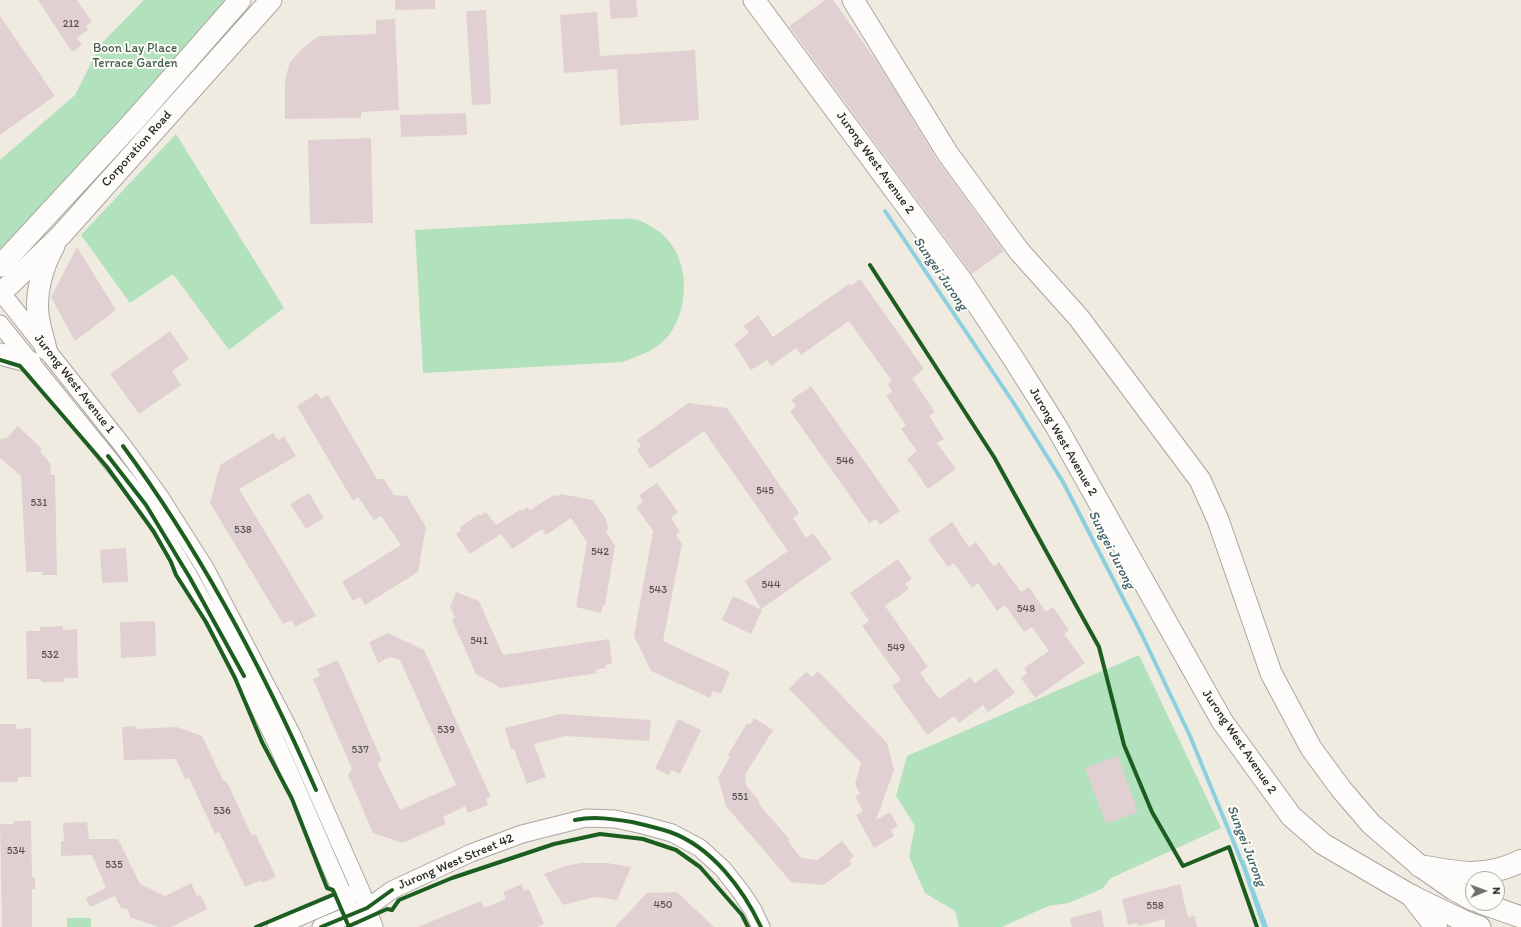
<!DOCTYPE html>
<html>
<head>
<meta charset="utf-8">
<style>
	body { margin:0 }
	#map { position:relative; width:1521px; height:927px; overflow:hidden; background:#f0ebe0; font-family:Itim,sans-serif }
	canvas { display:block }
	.north { position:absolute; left:1465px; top:871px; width:40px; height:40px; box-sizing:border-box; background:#fdfcf7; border:1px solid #a9a8a5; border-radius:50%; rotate:89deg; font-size:11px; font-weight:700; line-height:16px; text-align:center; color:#2b2b2b }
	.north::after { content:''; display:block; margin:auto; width:14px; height:18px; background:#706e6a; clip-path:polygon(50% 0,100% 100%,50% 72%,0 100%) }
</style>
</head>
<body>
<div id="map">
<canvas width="1521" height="927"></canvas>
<div class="north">N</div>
</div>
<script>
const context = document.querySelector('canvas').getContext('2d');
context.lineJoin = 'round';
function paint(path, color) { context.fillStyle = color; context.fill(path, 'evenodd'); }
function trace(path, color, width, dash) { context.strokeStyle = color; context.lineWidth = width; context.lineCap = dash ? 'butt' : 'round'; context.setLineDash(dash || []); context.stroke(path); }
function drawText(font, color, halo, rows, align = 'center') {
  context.font = font + ' Itim,sans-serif'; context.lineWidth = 4; context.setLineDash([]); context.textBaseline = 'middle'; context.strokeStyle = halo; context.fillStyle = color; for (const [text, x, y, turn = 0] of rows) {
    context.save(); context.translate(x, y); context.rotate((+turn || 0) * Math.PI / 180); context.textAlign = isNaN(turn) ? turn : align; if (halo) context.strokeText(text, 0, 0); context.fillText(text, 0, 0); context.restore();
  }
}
paint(new Path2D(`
	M144 0H228V7L114 126 0 254V160L75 95 101 44Z
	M176 134 284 308 229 350 173 274 130 303 81 235Z
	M614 219C622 219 631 218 638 220 643 221 648 225 652 227 689 247 693 303 669 335 657 350 639 356 622 362L423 373 415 230Z
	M1139 655 1221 828 1111 878 1102 889 1068 903 1048 906 1002 927H959L955 911 925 893 909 857 915 826 896 796 907 756Z
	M67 918H91V927H67Z`), '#b2e1bd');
paint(new Path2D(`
	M1244 860 1268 927H1262L1240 862Z`), '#8cd0df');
trace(new Path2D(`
	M885 211 1015 405 1063 482 1142 635 1190 736 1243 865`), '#8cd0df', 4);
paint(new Path2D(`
	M38 0H77L92 22 86 26 88 30 77 38 82 45 72 52Z
	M395 0H435V9L395 10Z
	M609 0H636L638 17 611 19Z
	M825 0H833L880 66 938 161 1004 251 972 274 789 26Z
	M486 10 491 104 472 105 466 11Z
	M597 12 600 56 695 50 699 120 620 125 617 69 564 73 560 15Z
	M0 16 55 96 0 135Z
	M395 19 399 110 361 112V118L285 119V82L287 72 290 62 304 47 319 36 376 34V20Z
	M466 113 467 135 401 137 400 115Z
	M371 138 373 223 310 224 308 140Z
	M77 247 116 310 75 341 51 297Z
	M860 279 924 369 912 378 935 412 929 416 944 439 937 443 956 469 928 489 907 459 917 451 901 429 906 425 886 396 892 392 888 384 892 381 849 321 801 355 796 348 771 366 767 360 751 370 734 344 749 333 744 326 758 315 773 337 849 284 851 286Z
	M170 331 189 359 172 371 181 385 139 414 110 374Z
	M811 386 900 511 880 525 876 519 869 523 790 411 796 406 791 400Z
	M317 393 321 399 328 395 377 479H384L394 495 407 496 426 527 418 572 365 605 360 597 353 601 342 582 401 545 381 516 374 520 358 497 353 501 297 406Z
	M688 403 727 408 799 513 793 518 806 538 813 533 832 559 761 609 745 581 788 551 704 431 650 469 637 450 641 446 637 440Z
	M18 426 42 449 40 452 50 463 51 475H55L57 575H43L42 572H26L21 476 0 458V439L7 438Z
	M273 433 278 440 284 436 296 456 239 489 316 616 295 627 292 620 283 624 210 503 220 465Z
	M657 483 678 512 671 518 680 532 676 535 682 544 663 641 730 672 721 694 713 691 710 698 651 671 634 636 653 531 636 507 643 502 639 495Z
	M309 493 324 518 306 529 290 504Z
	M561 494 593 500 607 521 606 522 609 528 606 531 615 546 605 605H603L601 613 576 607 587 542 571 518 546 535 542 529 512 549 501 534 470 554 456 534 461 530 460 527 479 514 480 516 486 512 496 525 521 509 522 511 527 507 530 510 554 495 556 497Z
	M952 522 969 547 976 542 994 567 999 562 1021 592 1029 587 1046 612 1053 607 1069 630 1064 634 1085 663 1035 698 1021 678 1027 673 1024 668 1049 651 1032 627 1024 632 1005 605 997 611 978 583 972 588 954 563 948 567 928 539Z
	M126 548 128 582 102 583 100 550Z
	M898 559 912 579 905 584 909 589 885 606 928 667 920 673 939 699 970 677 975 683 996 668 1015 693 988 712 983 705 959 723 954 716 927 735 892 686 901 680 862 626 869 621 850 593Z
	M456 592 479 601 503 655 609 639 612 664 605 665 606 668 596 669 597 673 501 688 476 674 452 620 455 618 450 607Z
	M733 596 762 610 751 634 722 620Z
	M155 621 156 656 121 658 120 622Z
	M63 626V630L77 629 78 678H64V682H41V679H27L26 631H40V627Z
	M388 633 424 650 491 797 486 799 488 805 468 813 465 806 443 817 446 824 402 843 373 833 348 775 352 769 313 679 320 676 317 669 338 660 382 761 378 762V765L400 810 456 785 400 660 390 657 378 663 369 642Z
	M818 671 887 743 894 770 876 820 890 812 898 826 891 830 894 836 874 848 856 815 863 811 855 796 860 794 855 784 861 763 789 689 806 672 812 677Z
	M560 714 651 720 649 741 565 736 534 744 546 777 527 784 514 749 511 750 505 728Z
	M754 718 773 730 745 775 746 785 760 802 758 803 790 840 788 841 801 858 817 860 842 841 854 856 849 861 852 864 823 885 791 882 726 806 718 778 730 757 728 755 747 723 750 725Z
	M678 719 701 730 680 774 671 770 669 775 655 769Z
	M0 724H16V729L31 728V777H18V782H0Z
	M136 726V729L177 727 202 736 223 780 227 782 251 834 256 835 276 877 262 883 261 880 245 887 219 832 215 834 189 778 185 779 176 759 124 760 122 727Z
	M1118 756 1138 812 1106 824 1085 768Z
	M14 821H31L32 877H35V889H32V927H2L0 824H14Z
	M87 822 89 839H118L140 884 165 896 191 883 197 896 201 895 207 909 171 927H158L130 917 128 909 121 908 115 896 90 907 86 898 106 888 92 855 61 856V841H64L63 823Z
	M581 863H607L631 867 617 900 595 897 563 905 544 874 565 866Z
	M522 884 524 891 529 889 544 924 537 927H418L481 901 484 908 506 899 503 892Z
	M1180 884 1188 917 1195 916 1197 927H1165V919L1138 926 1137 923 1128 925 1122 899Z
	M677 892 714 927H615L647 893Z
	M1101 910 1104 927H1072L1070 918Z`), '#e1d0d2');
const minor = new Path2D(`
	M0 291 123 446 160 497 205 568 293 737 361 891 374 927
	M0 324 146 505 190 578 244 676 278 746 357 927
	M276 927 355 893
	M321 927 367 908 392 890 471 853 522 834 586 818 615 819 643 825 672 833 700 848 723 869 741 892 753 910 761 927`);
const major = new Path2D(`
	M754 0 962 281 1013 358 1056 426 1222 721 1291 816 1323 844 1412 896 1464 921 1480 927
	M853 0 948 154 1019 251 1079 318 1200 480 1218 520 1271 673 1311 748 1341 789 1371 824 1420 866 1453 889 1473 900
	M0 266 134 121 240 0
	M0 294 61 235 271 0
	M46 349C44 340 41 331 39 321 34 297 42 267 54 246
	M0 354 30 362
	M1481 903 1521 917`);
const highway = new Path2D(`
	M1420 866C1458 873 1484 879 1521 861
	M1412 896 1436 927`);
trace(minor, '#a9a6a0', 19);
trace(major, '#a9a6a0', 23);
trace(highway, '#a9a6a0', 24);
trace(minor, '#fdfcfa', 17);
trace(major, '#fdfcfa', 21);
trace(highway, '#fdfcfa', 22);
trace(new Path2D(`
	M870 265 994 457 1099 647 1124 745 1152 812 1183 866 1229 847 1257 927
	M0 360 20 366 107 467 154 532 171 562 176 575 206 622 235 678 262 742 292 799 327 888 333 890 349 927
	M123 446C201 552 263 669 316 790
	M108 456 146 505 190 578 244 676
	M575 820C594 816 613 819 632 822 645 825 658 828 670 832 712 847 743 889 761 927
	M349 926 387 909 392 910 399 900 452 878 554 844 600 834 643 839 676 850 700 867 742 915 748 927
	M256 927 335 894
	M321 927 367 908 392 890`), '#1b5e20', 4);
drawText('11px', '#585455', null, [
	["212",71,24],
	["546",845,461],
	["545",765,491],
	["531",39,503],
	["538",243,530],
	["542",600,552],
	["544",771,585],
	["543",658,590],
	["548",1026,609],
	["541",479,641],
	["549",896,648],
	["532",50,655],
	["539",446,730],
	["537",360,750],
	["551",740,797],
	["536",222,811],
	["534",16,851],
	["535",114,865],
	["450",663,905],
	["558",1155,906]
]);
drawText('13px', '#445f4e', '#fdfcf7', [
	["Boon Lay Place",135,49],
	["Terrace Garden",135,64]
]);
drawText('13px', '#2b2b2b', '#fdfcf7', [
	["Corporation Road",137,149,-48],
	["Jurong West Avenue 2",875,163,54],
	["Jurong West Avenue 1",74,384,52],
	["Jurong West Avenue 2",1063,442,60],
	["Jurong West Avenue 2",1239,742,56],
	["Jurong West Street 42",456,862,-23]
]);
drawText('italic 14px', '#3e616a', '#fdfcf7', [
	["Sungei Jurong",940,274,56],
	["Sungei Jurong",1111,550,63],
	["Sungei Jurong",1246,846,69]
]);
</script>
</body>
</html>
